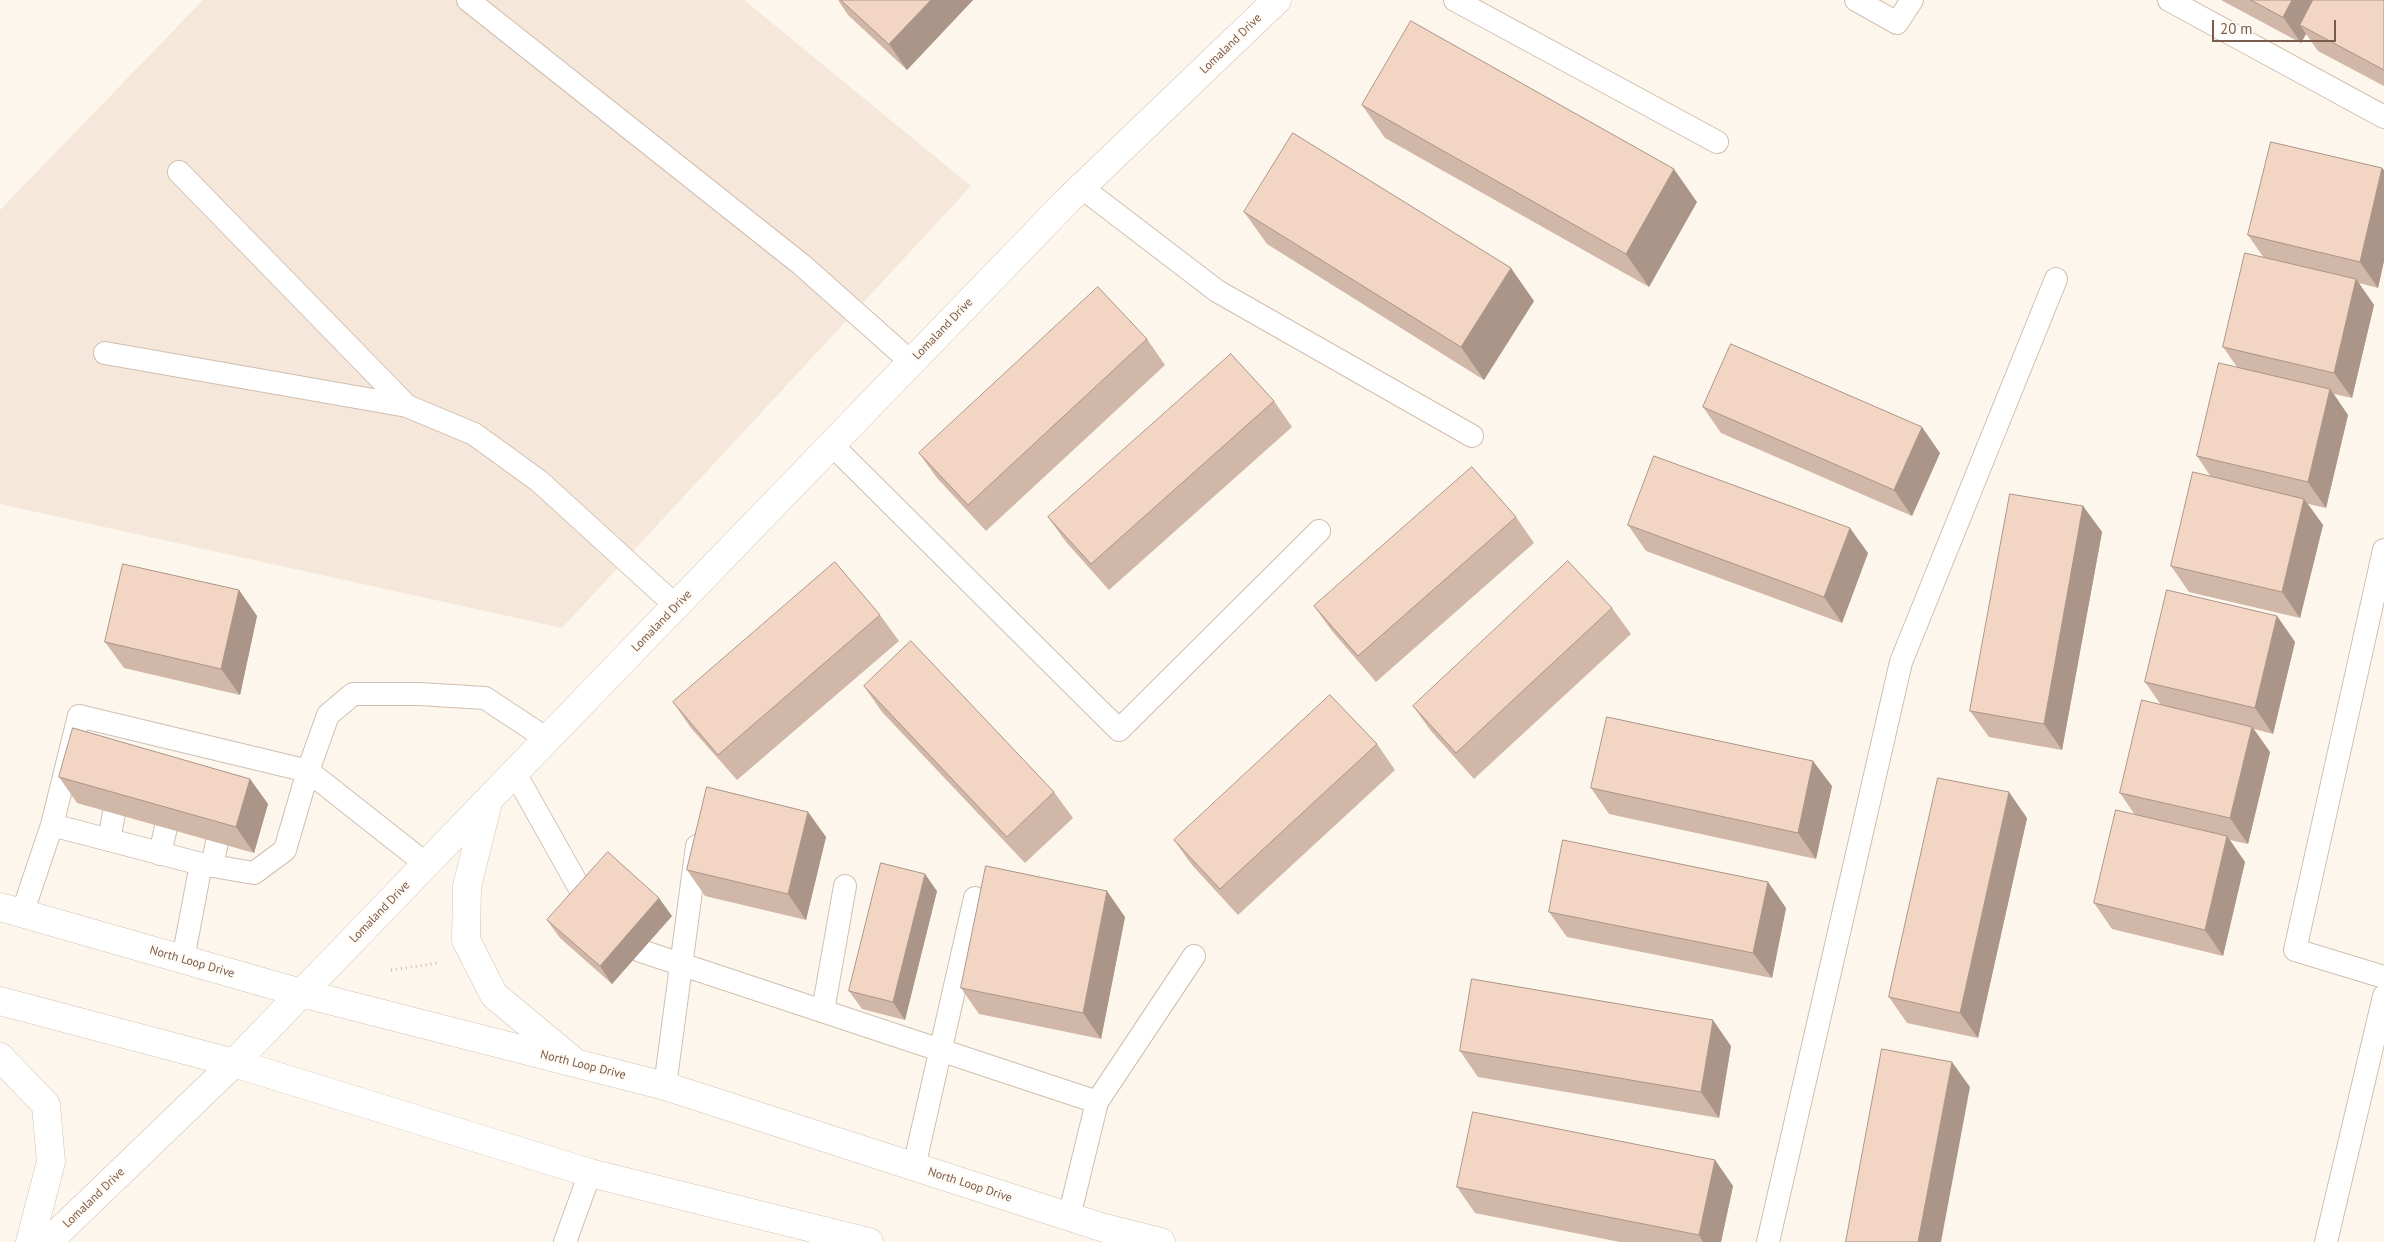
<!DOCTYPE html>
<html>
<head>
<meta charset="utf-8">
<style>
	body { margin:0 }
	#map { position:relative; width:2384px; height:1242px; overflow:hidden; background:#fdf6ec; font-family:"PT Sans",sans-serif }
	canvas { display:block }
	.scale { position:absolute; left:2212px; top:20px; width:124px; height:22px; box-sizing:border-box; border:2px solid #7a5c4d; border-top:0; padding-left:6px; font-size:15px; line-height:18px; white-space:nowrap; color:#7a5c4d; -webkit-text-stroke:4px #fffaf3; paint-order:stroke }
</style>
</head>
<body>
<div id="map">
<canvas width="2384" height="1242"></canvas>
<div class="scale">20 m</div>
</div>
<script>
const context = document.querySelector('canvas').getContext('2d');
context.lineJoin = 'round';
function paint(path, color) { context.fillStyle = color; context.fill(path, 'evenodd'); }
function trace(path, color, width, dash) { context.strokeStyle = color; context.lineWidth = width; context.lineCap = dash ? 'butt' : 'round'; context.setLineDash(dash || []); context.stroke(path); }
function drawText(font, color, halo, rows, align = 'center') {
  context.font = font + ' "PT Sans",sans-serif'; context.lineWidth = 4.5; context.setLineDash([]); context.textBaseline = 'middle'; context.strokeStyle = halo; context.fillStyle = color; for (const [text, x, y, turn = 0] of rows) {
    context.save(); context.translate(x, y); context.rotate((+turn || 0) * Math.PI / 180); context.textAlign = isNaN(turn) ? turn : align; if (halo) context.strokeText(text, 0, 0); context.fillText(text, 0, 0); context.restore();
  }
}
paint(new Path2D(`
	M203 0H744L971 186 562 628 0 504V210Z`), '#f5e8da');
const service = new Path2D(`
	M468 0 802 265 911 362
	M1455 0 1717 142
	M1856 0 1897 23 1912 0
	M2169 0 2384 117
	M179 172 407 406
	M1081 187 1217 291 1472 436
	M105 353 407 406 474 434 539 481 676 606
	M832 445 1119 730 1319 531
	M2384 550 2295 950 2384 977
	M515 773 589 905
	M109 840 114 813
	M160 854 166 827
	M426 864 308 771 79 716 52 825 201 864 254 873 285 850 308 771 328 715 353 694H419L485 698 547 739
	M212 866 217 842
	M22 914 52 825
	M641 951 1097 1102 1069 1217
	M183 959 201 864
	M823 1011 845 886
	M665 1086 697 846
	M1097 1102 1194 956
	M914 1167 975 898
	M565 1242 590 1173
	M1768 1242 1901 662 2056 279
	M2326 1242 2384 996`);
const tertiary = new Path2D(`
	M48 1242 234 1063`);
const secondary = new Path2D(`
	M488 802 467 886 466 940 494 995 571 1059
	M0 907 301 993 665 1086 1101 1227 1161 1242
	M0 1001 234 1063 590 1173 869 1242
	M0 1057 46 1105 51 1162 30 1242
	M234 1063 1068 200 1277 0`);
trace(service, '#d1beb0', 24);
trace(tertiary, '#d1beb0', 29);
trace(secondary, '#d6c0b0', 29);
trace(new Path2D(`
	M391 970 438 963`), '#d9b8a5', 3, [1, 4]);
trace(service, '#fff', 22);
trace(tertiary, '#fff', 28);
trace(secondary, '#fff', 28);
paint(new Path2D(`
	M838 0H973L907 70 848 15Z
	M2221 0H2384V86L2318 51 2306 34 2301 43Z
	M1362 105 1697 202 1649 287 1385 138Z
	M2384 170V261L2378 288 2359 283 2374 305 2352 398 2334 394 2348 415 2326 508 2308 504 2323 525 2300 618 2189 592 2171 566 2211 477 2197 456 2237 367 2223 347 2264 258 2248 235Z
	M1244 212 1534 301 1484 380 1267 244Z
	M1147 339 1165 365 986 531 937 478 919 453Z
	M1274 401 1292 427 1109 590 1066 542 1048 517Z
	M1703 407 1940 453 1912 516 1721 433Z
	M2083 506 2102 532 2062 750 1989 737 1970 711Z
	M1516 517 1534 543 1376 682 1332 631 1314 606Z
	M1628 525 1868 553 1842 623 1646 551Z
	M239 590 257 616 240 695 124 668 105 642Z
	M1612 608 1631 634 1474 779 1431 731 1413 706Z
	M880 615 899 641 737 780 691 728 673 702Z
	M2277 616 2295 642 2273 734 2254 729 2270 752 2248 844 2230 840 2245 862 2223 956 2112 929 2094 903 2135 815 2120 793 2161 705 2145 682Z
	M864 686 1054 792 1073 818 1025 863 882 712Z
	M1377 744 1395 770 1238 915 1192 865 1174 840Z
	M59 777 250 779 268 804 254 853 77 803Z
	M1832 786 1816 859 1609 814 1591 788Z
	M808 812 826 837 806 920 705 896 687 870Z
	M2027 818 1978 1038 1907 1023 1889 997Z
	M1768 882 1786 908 1772 978 1567 937 1549 912Z
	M937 891 905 1020 862 1009 849 991Z
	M672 916 612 984 560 938 547 920Z
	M1125 917 1101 1039 979 1014 961 988Z
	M1731 1046 1719 1118 1478 1077 1460 1051Z
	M1715 1160 1733 1186 1721 1242H1620L1475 1213 1457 1187Z`), '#d1b7a8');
paint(new Path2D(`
	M931 0H973L907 70 889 44Z
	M2292 0H2324L2300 25 2306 34 2301 43 2283 17Z
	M2382 168 2384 170V261L2378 288 2360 262Z
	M1674 169 1697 202 1649 287 1626 254Z
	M1511 268 1534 301 1484 380 1461 347Z
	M2356 279 2374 305 2352 398 2334 373Z
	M2330 389 2348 415 2326 508 2308 482Z
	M1922 427 1940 453 1912 516 1894 490Z
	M2304 499 2323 525 2300 618 2282 592Z
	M2083 506 2102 532 2062 750 2044 724Z
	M1850 528 1868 553 1842 623 1824 597Z
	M239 590 257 616 240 695 221 669Z
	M2277 616 2295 642 2273 734 2255 708Z
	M2252 727 2270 752 2248 844 2230 818Z
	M1813 761 1832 786 1816 859 1798 833Z
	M250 779 268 804 254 853 236 827Z
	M2009 792 2027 818 1978 1038 1960 1013Z
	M808 812 826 837 806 920 788 894Z
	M2227 836 2245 862 2223 956 2205 930Z
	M925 874 937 891 905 1020 893 1002Z
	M1768 882 1786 908 1772 978 1753 953Z
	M1107 891 1125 917 1101 1039 1083 1013Z
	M659 898 672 916 612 984 600 966Z
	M1713 1020 1731 1046 1719 1118 1701 1092Z
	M1952 1062 1970 1087 1941 1242H1918Z
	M1715 1160 1733 1186 1721 1242H1703L1699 1235Z`), '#aa9588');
const building = new Path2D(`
	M841 0H931L889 44Z
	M2251 0H2292L2283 17Z
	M2313 0H2384V70L2300 25Z
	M1411 21 1674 169 1626 254 1362 105Z
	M1293 133 1511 268 1461 347 1244 212Z
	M2271 142 2382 168 2360 262 2248 235Z
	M2245 253 2356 279 2334 373 2223 347Z
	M1098 287 1147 339 968 505 919 453Z
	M1731 344 1922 427 1894 490 1703 407Z
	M1231 354 1274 401 1091 564 1048 517Z
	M2219 363 2330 389 2308 482 2197 456Z
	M1654 456 1850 528 1824 597 1628 525Z
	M1472 467 1516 517 1358 656 1314 606Z
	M2193 472 2304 499 2282 592 2171 566Z
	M2010 494 2083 506 2044 724 1970 711Z
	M1568 561 1612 608 1456 753 1413 706Z
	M835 562 880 615 718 755 673 702Z
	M123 564 239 590 221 669 105 642Z
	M2167 590 2277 616 2255 708 2145 682Z
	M911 641 1054 792 1007 837 864 686Z
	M1330 695 1377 744 1220 889 1174 840Z
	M2142 700 2252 727 2230 818 2120 793Z
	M1607 717 1813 761 1798 833 1591 788Z
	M73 728 250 779 236 827 59 777Z
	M1938 778 2009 792 1960 1013 1889 997Z
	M707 787 808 812 788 894 687 870Z
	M2116 810 2227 836 2205 930 2094 903Z
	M1563 840 1768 882 1753 953 1549 912Z
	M608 852 659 898 600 966 547 920Z
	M881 863 925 874 893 1002 849 991Z
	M986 866 1107 891 1083 1013 961 988Z
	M1472 979 1713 1020 1701 1092 1460 1051Z
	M1882 1049 1952 1062 1918 1242H1846Z
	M1473 1112 1715 1160 1699 1235 1457 1187Z`);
paint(building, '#f3d5c3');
trace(building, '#aa9588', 1);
drawText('12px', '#7a5c4d', '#fffaf3', [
	["Lomaland Drive",1231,44,-44],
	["Lomaland Drive",943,329,-46],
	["Lomaland Drive",662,621,-46],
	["Lomaland Drive",380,912,-46],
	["North Loop Drive",192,962,16],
	["North Loop Drive",583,1065,14],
	["North Loop Drive",970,1185,18],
	["Lomaland Drive",94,1198,-44]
]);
</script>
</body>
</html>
